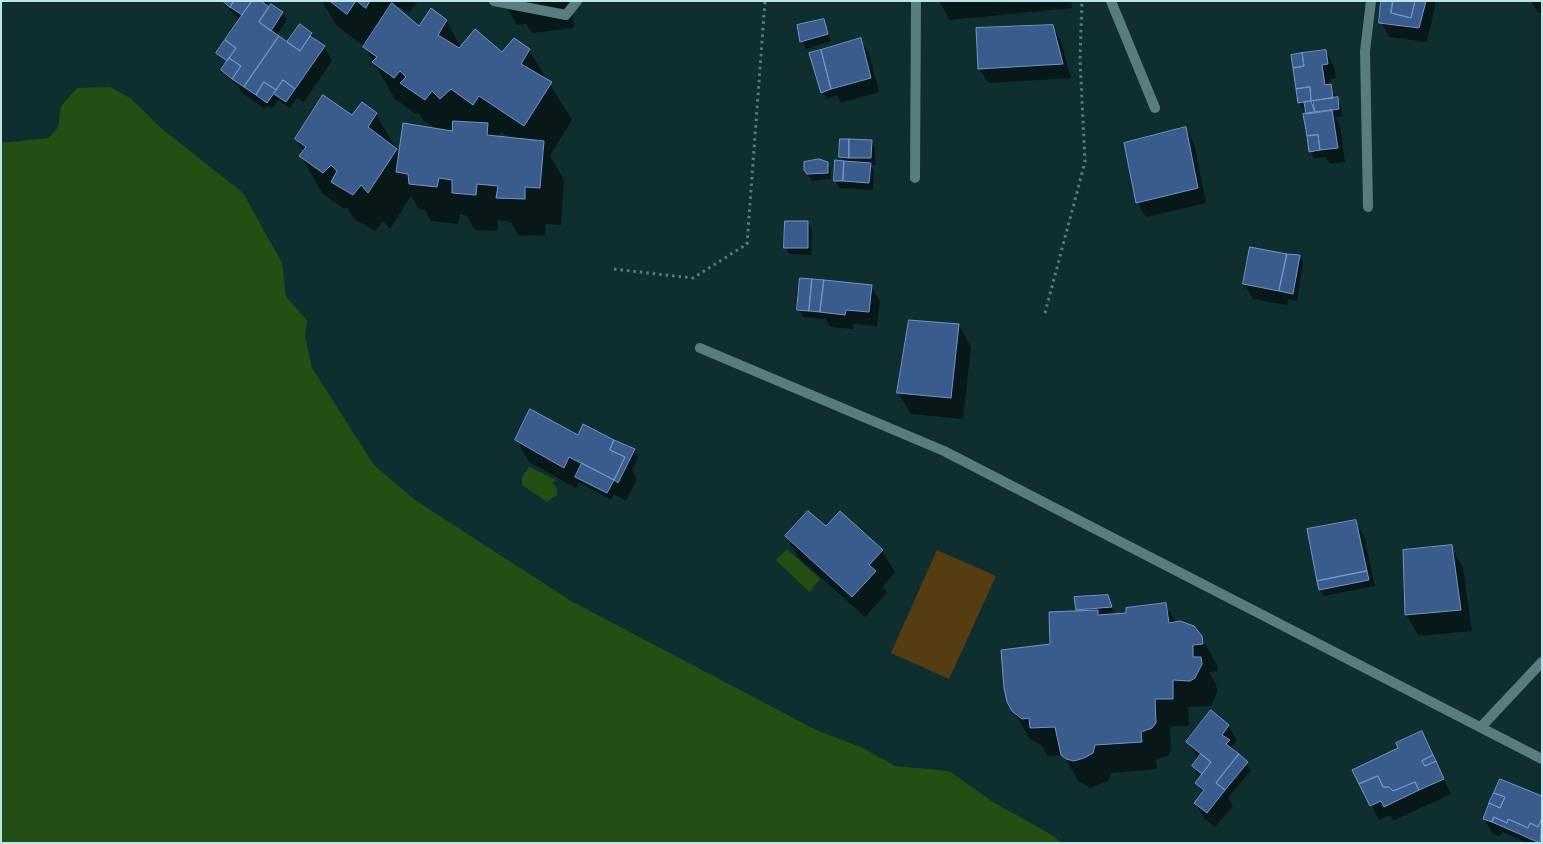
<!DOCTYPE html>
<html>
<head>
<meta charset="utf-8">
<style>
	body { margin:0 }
	#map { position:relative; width:1543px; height:844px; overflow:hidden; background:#0f2e2f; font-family:"Archivo Narrow",sans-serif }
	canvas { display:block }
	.frame { position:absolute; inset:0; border:2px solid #bbe7e8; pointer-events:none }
</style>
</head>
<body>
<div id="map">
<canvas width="1543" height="844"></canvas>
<div class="frame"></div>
</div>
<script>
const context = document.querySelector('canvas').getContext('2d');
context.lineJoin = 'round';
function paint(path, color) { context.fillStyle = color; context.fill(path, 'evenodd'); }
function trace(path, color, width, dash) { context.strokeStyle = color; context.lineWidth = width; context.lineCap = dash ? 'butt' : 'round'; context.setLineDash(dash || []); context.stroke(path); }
paint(new Path2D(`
	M937 550 996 576 949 679 891 653Z`), '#563d11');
paint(new Path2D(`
	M110 87 130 98 161 128 243 193 282 263 286 297 307 320 305 336 312 368 374 465 415 500 571 601 814 729 863 748 895 766 949 771 993 802 1052 835 1062 843H1V143L49 138 58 127 61 106 77 88Z
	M529 467 556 480 552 483 557 488V495L547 502 522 485V477Z
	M787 549 820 579 809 592 776 560Z`), '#244f13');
paint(new Path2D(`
	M222 1H270L266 7 269 9 272 6 283 13 287 20 276 36 291 46 311 33 316 41 324 46 332 61 304 102 297 98 290 108 278 100 272 109 267 106 265 109 242 93 238 86 227 77 223 70 227 64 217 53 240 21Z
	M322 1H418L409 13 399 7 398 9 420 28 446 21 461 47 502 53 529 50 572 120 550 155 564 180 561 225 546 224 545 236 518 235 511 222 498 220 497 231 475 230 467 216 460 214 458 224 431 221 425 210 419 209 411 196 390 229 383 221 375 231 354 219 347 207 344 209 322 193 301 156 304 152 296 139 352 117 362 103 376 114 400 156 438 130 423 120 418 112 416 114 395 99 365 47 336 25ZM454 126 453 133 449 132ZM501 132 511 139 497 137Z
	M503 1H571L574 28 532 33 526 24 517 25Z
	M939 1H1071L1072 8 950 20Z
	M1383 1H1436L1427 42 1389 37 1381 22Z
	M1531 1H1542V13H1538Z
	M823 20 831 41 806 49 798 26Z
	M1052 27 1061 41 1071 78 988 83 979 68Z
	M860 40 869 54 879 92 841 103 837 95 827 99 823 92Z
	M1325 51 1334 66 1336 78 1330 79 1331 88 1341 106 1342 116 1335 117 1340 126 1345 162 1330 164 1325 157 1314 158 1310 151 1308 115 1306 109H1303L1299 102Z
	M1185 128 1194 143 1206 203 1146 217 1137 202Z
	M871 141 875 148V165H870L874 171 873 190 839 188 835 180 844 162 841 157Z
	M827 163 831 171V179L812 181 805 170Z
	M808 222 812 229 811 255 789 254 785 247Z
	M1299 256 1303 263 1297 301 1288 299 1287 305 1253 299 1244 284Z
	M871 286 880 301 877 326 854 324 853 329 830 327 826 319 803 317 799 310Z
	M959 325 971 347 963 419 911 414 898 393Z
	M579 436 634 450 638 457 632 470 637 479 626 501 614 494 611 500 579 482 576 488 529 462 517 440Z
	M840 513 882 551 895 572 883 586 887 593 865 617 799 558 786 537 826 528Z
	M1355 522 1364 536 1375 586 1324 596 1320 589Z
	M1451 546 1463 568 1472 631 1419 636 1406 615Z
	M1107 596 1115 615 1165 605 1176 623 1201 636 1217 665 1218 671 1209 672 1217 686V693L1211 706 1188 707 1189 726H1170L1171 751 1168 756 1156 759 1157 769 1111 773 1108 781 1091 788 1079 782 1063 755 1047 756 1042 746 1030 739 1008 702 1079 612 1078 610Z
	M1228 726 1237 740 1232 747 1251 770 1228 798 1233 806 1215 827 1204 818 1196 804 1203 794 1197 783 1207 766 1200 775 1197 773 1193 766 1199 759 1188 743Z
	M1421 733 1451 794 1393 821 1390 815 1379 820 1354 770 1400 748Z
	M1542 798V843H1527L1503 832 1500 836 1493 834 1484 819Z`), '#0007');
const building = new Path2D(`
	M223 1H234L230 7Z
	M234 1H252L242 15 230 7Z
	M252 1H261L269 7 259 22 279 36 244 87 232 79 241 66 229 58 236 48 225 40Z
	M330 1H356L347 14Z
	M357 1H370L366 8Z
	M1381 1H1393L1391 13 1411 18 1415 1H1426L1419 28 1379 23Z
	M1393 1H1415L1411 18 1391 13Z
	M392 3 419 26 431 8 447 20 438 35 459 48 475 29 502 52 514 38 530 49 521 64 552 82 524 126 479 96 473 105 451 89 440 99 432 91 425 100 400 83 406 77 400 71 394 78 372 62 377 57 363 47Z
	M271 4 283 12 271 31 259 22Z
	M824 19 828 34 800 42 797 25Z
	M300 24 312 33 300 51 287 42Z
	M1053 25 1063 64 978 69 976 28Z
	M279 36 300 51 310 36 325 46 295 89 283 80 276 90 264 82 256 95 244 87Z
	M861 38 871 78 831 89 821 50Z
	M225 40 236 48 227 61 216 53Z
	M821 50 831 89 821 93 809 53Z
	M1326 50 1328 64 1322 65 1325 85 1331 84 1333 98 1311 101 1310 87 1296 89 1293 68 1304 66 1302 53Z
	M1302 53 1304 66 1293 68 1291 55Z
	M229 58 241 66 232 79 221 70Z
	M283 80 295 89 286 102 274 94Z
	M264 82 276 90 267 103 256 95Z
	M1310 87 1311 101 1298 103 1296 89Z
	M323 95 352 115 362 102 377 113 368 127 397 149 368 193 361 185 353 195 331 182 337 171 331 165 323 173 299 156 306 147 295 139Z
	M1338 97 1339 109 1315 113 1313 101Z
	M1311 101 1315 113 1306 114 1304 102Z
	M1332 110 1338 148 1320 150 1318 135 1307 136 1303 114Z
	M453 121 488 123 487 135 544 141 540 188 525 187V199L496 198 498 186 477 184 476 195 452 193V180L439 178 437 187 409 184 408 174 396 172 403 123 452 131Z
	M1186 127 1198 188 1136 203 1124 143Z
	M1318 135 1320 150 1309 152 1307 136Z
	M840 139H849V158L839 157Z
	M849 139 872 140 871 158H849Z
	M819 159 828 162V173L807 174 804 170V162Z
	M835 160 844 161 843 181H834Z
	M844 161 871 163 869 183 843 181Z
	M785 221H808V248H784Z
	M1250 247 1287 254 1279 291 1243 284Z
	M1287 254 1300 255 1293 294 1279 291Z
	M800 278 812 279 809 311 797 310Z
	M812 279 824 280 820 312 809 311Z
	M824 280 872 285 869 312 846 310 845 315 820 312Z
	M909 320 959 324 951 398 897 393Z
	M530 409 578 435 583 424 614 440 610 450 625 457 614 480 569 457 564 468 515 440Z
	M614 440 635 449 618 483 614 480 625 457 610 450Z
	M582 463 614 480 607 493 575 477Z
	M808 511 826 526 840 511 883 550 869 565 876 571 852 597 785 536Z
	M1356 520 1367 571 1317 581 1307 529Z
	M1452 545 1461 610 1405 615 1403 550Z
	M1367 571 1369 580 1319 590 1317 581Z
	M1108 595 1112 607 1076 610 1074 597Z
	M1166 603 1169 623 1180 621 1194 626 1202 636 1203 644 1193 645V657H1201L1202 664 1195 678 1190 681 1173 680V699H1155L1156 723 1152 728 1141 732 1142 742 1095 745 1093 753 1084 758 1074 761 1066 759 1061 755 1055 727 1030 728 1029 718 1022 719 1012 711 1007 702 1004 688 1001 650 1050 644 1049 612 1098 610V615L1126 613V608Z
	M1211 710 1229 725 1222 735 1230 740 1226 744 1239 754 1216 783 1225 790 1207 813 1194 803 1204 790 1195 783 1211 762 1186 742Z
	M1422 731 1433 755 1422 761 1425 766 1436 761 1444 779 1419 790 1415 782 1393 791 1389 787H1383L1378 776 1359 784 1352 770 1398 748 1396 743Z
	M1201 754 1211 762 1202 774 1192 766Z
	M1239 754 1248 762 1225 790 1216 783Z
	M1433 755 1436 761 1425 766 1422 761Z
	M1378 776 1383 787H1389L1393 791 1415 782 1419 790 1384 807 1381 801 1370 806 1359 784Z
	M1500 779 1542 796V818L1538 827 1530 823 1528 828 1508 819 1507 823 1494 817 1492 822 1483 819 1489 803 1500 808 1505 797 1494 793Z
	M1494 793 1505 797 1500 808 1489 803Z
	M1494 817 1507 823 1508 819 1528 828 1530 823 1538 827 1542 818 1540 843 1492 822Z`);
paint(building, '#3a5c8d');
trace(building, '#7296cc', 1);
trace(new Path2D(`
	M614 269 693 278 747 244 765 1
	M1045 313 1085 162 1080 59 1082 1`), '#587d7e', 3, [2.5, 4]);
trace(new Path2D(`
	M915 178 916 1`), '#597d7e', 10);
trace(new Path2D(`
	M494 1 566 15 577 1
	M1111 1 1155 108
	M1368 207 1365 51 1371 1
	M700 348 944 451 1542 759
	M1481 727 1542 662`), '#597d7e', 10);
</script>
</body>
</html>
